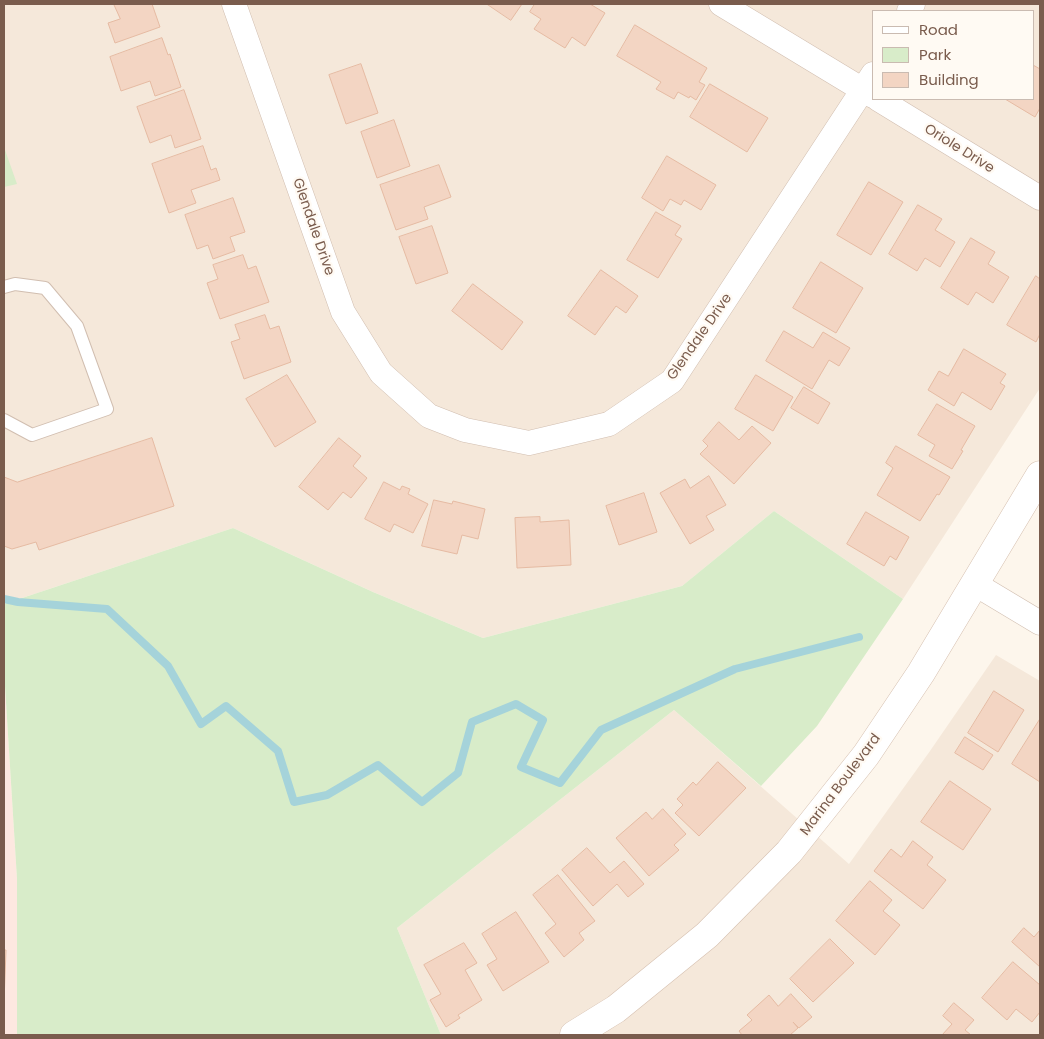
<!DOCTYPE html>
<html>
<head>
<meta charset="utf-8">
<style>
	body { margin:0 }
	#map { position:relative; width:1044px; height:1039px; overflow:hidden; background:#fdf6ec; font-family:Poppins,sans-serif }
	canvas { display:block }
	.frame { position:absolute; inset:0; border:5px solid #7a5c4d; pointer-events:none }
	.legend { position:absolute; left:872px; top:10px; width:162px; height:90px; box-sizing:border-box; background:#fffaf3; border:1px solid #cabbb1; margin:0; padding:6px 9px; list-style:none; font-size:15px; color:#7a5c4d }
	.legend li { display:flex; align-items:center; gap:10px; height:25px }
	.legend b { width:25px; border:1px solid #cabbb1 }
</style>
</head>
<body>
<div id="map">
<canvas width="1044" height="1039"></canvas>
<div class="frame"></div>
<ul class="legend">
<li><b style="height:6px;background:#fff"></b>Road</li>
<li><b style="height:14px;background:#d8ecc9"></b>Park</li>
<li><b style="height:14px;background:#f3d5c3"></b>Building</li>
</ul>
</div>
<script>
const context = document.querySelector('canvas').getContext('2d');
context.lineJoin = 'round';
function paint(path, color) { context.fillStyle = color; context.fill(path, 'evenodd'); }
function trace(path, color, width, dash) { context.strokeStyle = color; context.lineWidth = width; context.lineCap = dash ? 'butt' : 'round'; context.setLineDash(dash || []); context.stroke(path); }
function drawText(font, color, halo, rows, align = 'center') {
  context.font = font + ' Poppins,sans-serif'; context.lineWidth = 4.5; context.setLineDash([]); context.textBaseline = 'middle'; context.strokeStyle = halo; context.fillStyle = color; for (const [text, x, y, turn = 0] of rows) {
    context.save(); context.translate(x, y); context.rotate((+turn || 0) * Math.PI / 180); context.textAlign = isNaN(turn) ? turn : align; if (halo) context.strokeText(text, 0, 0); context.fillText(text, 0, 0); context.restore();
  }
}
paint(new Path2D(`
	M4 4H1040V388L903 599 774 511 682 586 483 638 373 592 233 528 4 604ZM873 11H1033V99H873Z
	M996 655 1040 681V1035H441L397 928 674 710 849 864 930 751Z`), '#f5e8da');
paint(new Path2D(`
	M4 670 17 879V1035H4Z`), '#fde8e0');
paint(new Path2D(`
	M4 147 17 184 4 187Z
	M774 511 903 599 817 726 761 786 674 710 397 928 441 1035H17V879L4 670V604L233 528 373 592 483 638 682 586Z`), '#d8ecc9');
trace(new Path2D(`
	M4 599 18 602 107 609 168 666 201 724 226 706 278 751 294 802 327 795 378 765 422 802 458 773 472 722 516 704 543 720 521 767 560 783 601 730 735 669 859 637`), '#a5d3da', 8);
const building = new Path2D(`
	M114 4H152L160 27 115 43 108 23 120 19Z
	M487 4H522L511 20Z
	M535 4H590L605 13 585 46 572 37 565 48 534 29 541 19 530 12Z
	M635 25 707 68 699 82 705 85 696 100 690 96 689 98 678 92 674 99 656 89 661 82 617 56Z
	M162 38 168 55 170 54 181 87 155 96 150 81 121 91 110 57Z
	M361 64 378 113 346 124 329 75Z
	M1033 65 1040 69V108L1035 117 1005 99H1033Z
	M710 84 768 118 747 152 690 117Z
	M184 90 201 139 175 148 171 135 150 143 137 107Z
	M394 120 410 166 377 178 361 132Z
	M203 146 211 170 216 168 220 180 191 190 196 203 169 213 152 164Z
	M667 156 716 185 701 210 684 200 681 205 670 199 663 211 642 198Z
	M439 165 451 197 424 207 428 219 396 230 380 185Z
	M869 182 903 202 871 255 837 235Z
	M233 198 245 232 230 237 235 251 213 259 208 245 197 249 185 215Z
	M918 205 942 219 935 230 955 242 940 267 925 258 917 271 889 254Z
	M656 212 681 226 675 235 682 239 658 278 627 260Z
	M432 226 448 273 416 284 399 237Z
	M971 238 995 252 988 264 1009 277 993 303 976 292 968 305 941 288Z
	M243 255 248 269 256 266 269 302 220 319 207 283 218 279 213 265Z
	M821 262 863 288 836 333 793 308Z
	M601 270 638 296 626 313 616 306 595 335 568 316Z
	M1036 276 1040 279V334L1036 342 1007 325Z
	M473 284 523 322 502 350 452 311Z
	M265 315 270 329 279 326 291 362 244 379 231 342 240 339 235 325Z
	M784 331 813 348 823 332 850 348 839 366 829 360 812 389 766 361Z
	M964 349 1006 374 1000 383 1005 386 991 410 962 392 954 406 928 390 939 371 948 376Z
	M287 375 316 422 275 447 246 399Z
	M756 375 793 397 773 431 735 409Z
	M804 387 830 403 818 424 791 408Z
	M937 404 975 426 961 450 963 451 952 469 929 456 935 445 918 435Z
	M719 422 739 440 752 426 771 443 734 484 700 454 708 446 703 441Z
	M152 438 174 506 39 550 36 542 12 549 4 546V477L17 482Z
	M339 438 361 456 353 466 367 478 351 498 343 492 328 510 299 487Z
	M896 446 950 477 939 495 937 494 920 521 877 495 893 468 886 463Z
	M709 476 726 505 706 516 714 530 690 544 660 493 685 479 690 488Z
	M384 482 400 490 402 486 410 489 408 494 428 504 413 533 394 524 390 532 365 519Z
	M644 493 657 532 619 545 606 506Z
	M434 500 452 504 453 501 485 509 478 539 462 535 457 554 422 546Z
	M866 512 909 537 896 560 890 556 884 566 847 544Z
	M540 517V522L569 520 571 565 517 568 515 518Z
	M994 691 1024 710 998 752 968 733Z
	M1040 719V782L1012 764Z
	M965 737 993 755 983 770 955 753Z
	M718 762 746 788 699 836 675 813 683 805 677 799 693 782 696 785Z
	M950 781 991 809 963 850 921 822Z
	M663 809 686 834 674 845 679 850 649 876 616 838 646 812 652 819Z
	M913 841 933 857 927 865 946 880 923 909 874 871 891 849 901 857Z
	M587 848 610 873 624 861 644 884 628 897 617 884 593 906 562 870Z
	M558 875 595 921 579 933 584 940 564 957 545 933 556 924 533 895Z
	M870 881 892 900 883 911 900 925 875 955 836 921Z
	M516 912 549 962 503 991 487 965 497 959 482 934Z
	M1024 928 1034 937 1040 930V967L1012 942Z
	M830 939 854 963 813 1002 790 979Z
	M464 943 477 963 465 970 482 1000 458 1015 460 1018 446 1027 430 1000 441 994 424 965Z
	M4 950H6L4 1002Z
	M1013 962 1040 985V1012L1032 1022 1016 1009 1007 1020 982 998Z
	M791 994 812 1017 799 1028 793 1022 798 1028 790 1035H742L739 1031 752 1020 747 1015 769 995 778 1006Z
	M954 1003 974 1020 965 1030 971 1035H942L952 1024 943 1016Z`);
paint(building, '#f3d5c3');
trace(building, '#e6bba3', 1);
const lane = new Path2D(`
	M4 287 15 284 45 288 77 326 107 409 32 435 4 420`);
const street = new Path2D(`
	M234 4 343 312 381 373 429 416 465 430 529 443 609 424 672 381 873 74
	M721 4 873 96
	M909 11 913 4
	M878 99 1040 198
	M975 584 1040 623`);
const secondary = new Path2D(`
	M574 1035 616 1009 707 935 789 852 866 755 921 673 1040 475`);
trace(lane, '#d1beb0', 14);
trace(street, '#d1beb0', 25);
trace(secondary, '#d6c0b0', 29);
trace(lane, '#fff', 12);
trace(street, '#fff', 24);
trace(secondary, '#fff', 28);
drawText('14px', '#7a5c4d', '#fffaf3', [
	["Oriole Drive",959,149,32],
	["Glendale Drive",313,227,71],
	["Glendale Drive",700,337,-55],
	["Marina Boulevard",841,785,-53]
]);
</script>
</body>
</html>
